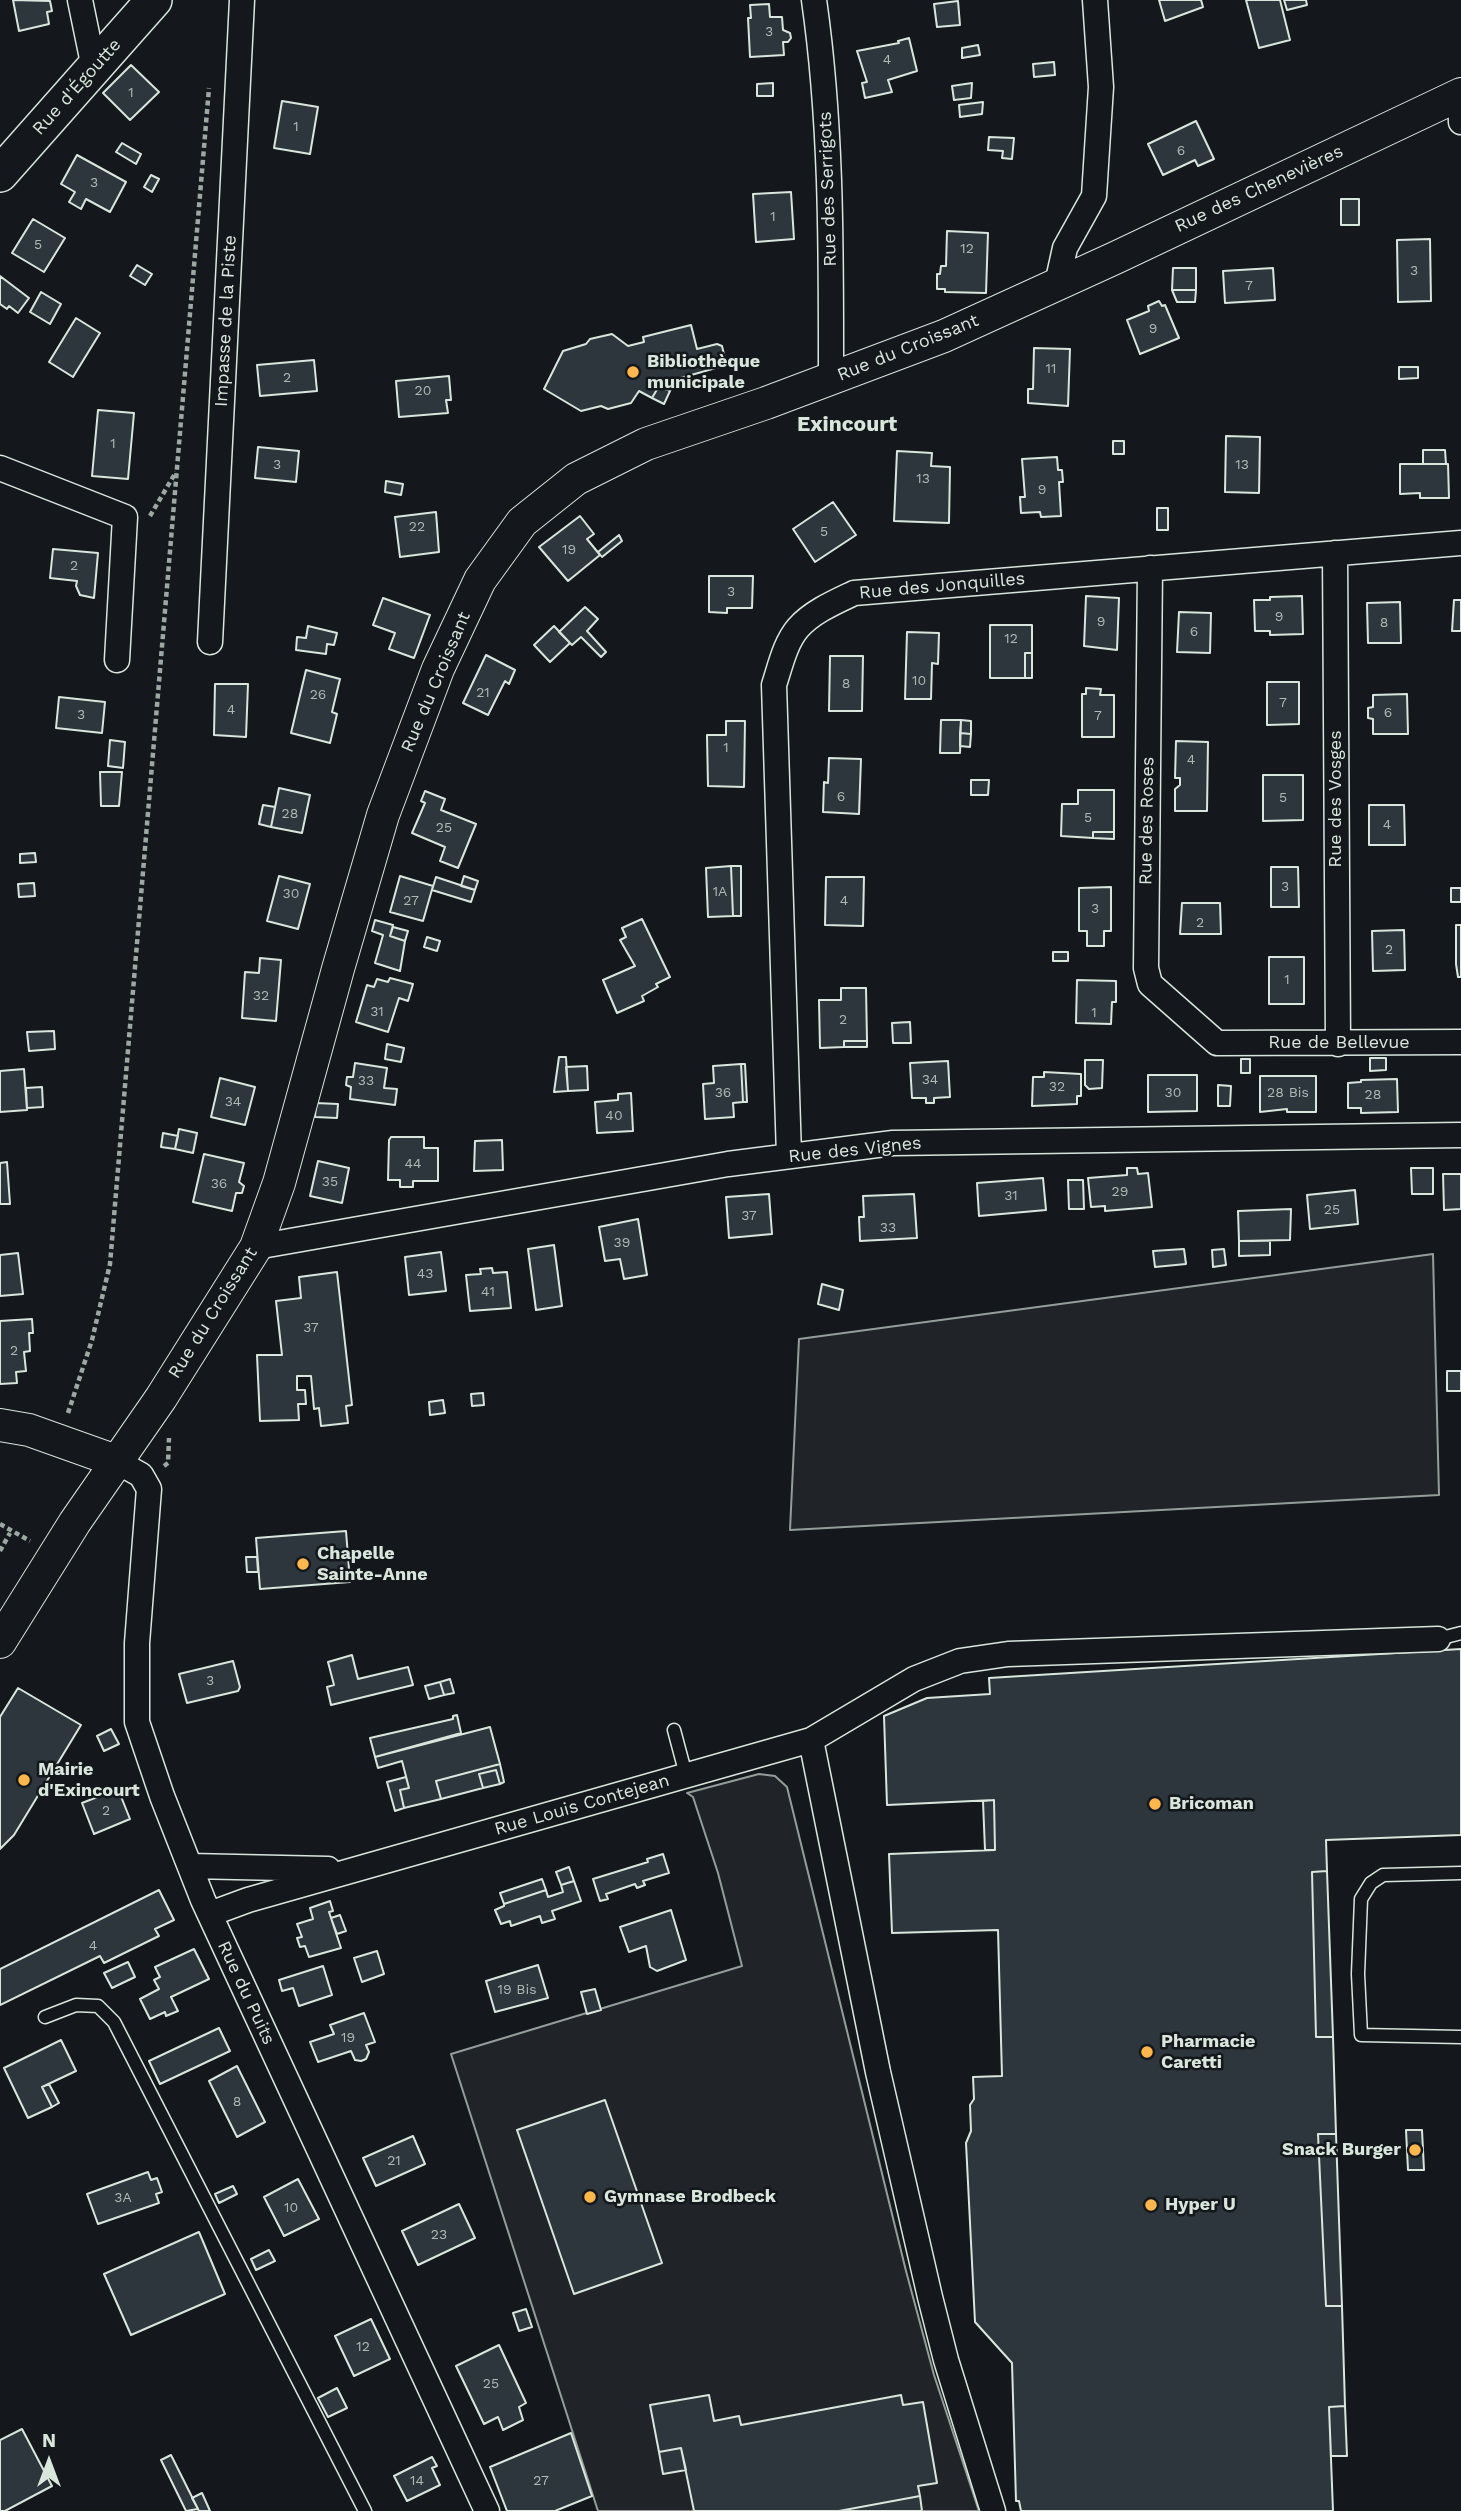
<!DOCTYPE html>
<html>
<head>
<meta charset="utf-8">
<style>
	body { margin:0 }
	#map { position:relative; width:1461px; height:2511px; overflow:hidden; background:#14181c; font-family:"Work Sans",sans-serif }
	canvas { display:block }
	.north { position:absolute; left:14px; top:2427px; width:70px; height:70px; -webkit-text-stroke:5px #14181c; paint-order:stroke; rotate:0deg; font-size:19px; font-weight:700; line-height:28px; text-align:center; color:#d8e6dc }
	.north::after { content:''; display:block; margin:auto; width:24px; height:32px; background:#d8e6dc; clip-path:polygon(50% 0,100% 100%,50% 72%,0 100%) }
</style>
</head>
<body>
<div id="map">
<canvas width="1461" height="2511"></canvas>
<div class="north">N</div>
</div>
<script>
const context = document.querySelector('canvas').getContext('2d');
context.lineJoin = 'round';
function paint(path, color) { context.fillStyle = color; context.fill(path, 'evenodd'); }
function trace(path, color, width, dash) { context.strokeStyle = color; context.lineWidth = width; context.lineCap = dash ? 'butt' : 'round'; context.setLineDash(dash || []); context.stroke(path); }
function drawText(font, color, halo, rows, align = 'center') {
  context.font = font + ' "Work Sans",sans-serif'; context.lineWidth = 5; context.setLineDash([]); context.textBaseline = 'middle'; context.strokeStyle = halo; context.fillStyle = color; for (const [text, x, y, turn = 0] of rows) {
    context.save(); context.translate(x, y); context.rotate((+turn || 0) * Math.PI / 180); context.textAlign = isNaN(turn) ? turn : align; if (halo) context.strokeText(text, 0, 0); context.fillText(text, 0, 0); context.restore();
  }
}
const green = new Path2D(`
	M1433 1254 1439 1495 790 1530 799 1339Z
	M759 1774 775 1776 787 1787 906 2271 934 2375 979 2511H598L451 2054 742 1966 718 1873 693 1797 687 1793Z`);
paint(green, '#202428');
trace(green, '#939e99', 2);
const building = new Path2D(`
	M13 0 50 1 52 11 47 12 49 24 19 31Z
	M1159 0H1201L1203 7 1165 21Z
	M1246 0H1280L1290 40 1259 48Z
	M1306 0 1307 5 1287 10 1284 0Z
	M958 1 960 25 937 27 934 4Z
	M769 4 770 17H782L783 30 790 33 791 38 788 42H783L784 55 750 57 748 18H751L750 5Z
	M909 38 917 71 888 80 892 92 865 98 862 83 867 82 857 51 899 43 898 41Z
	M978 45 980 55 962 58V48Z
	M1054 62 1055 75 1034 77 1033 64Z
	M131 65 159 92 130 120 103 93Z
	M773 83V96H757V84Z
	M972 83 971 98 954 100 952 86Z
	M282 101 318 107 310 154 274 148Z
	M983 102 982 114 960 117 959 105Z
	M1196 121 1214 159 1198 166 1195 160 1163 175 1148 144Z
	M989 137 1014 138 1012 159 1002 158 1003 151 988 150Z
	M122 143 141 154 136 164 116 152Z
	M77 155 126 182 110 212 86 199 81 209 69 202 75 192 61 184Z
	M151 175 159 179 152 192 144 187Z
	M791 192 794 239 756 242 753 194Z
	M1341 199H1359V225H1341Z
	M33 219 65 238 44 272 12 253Z
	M947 231 988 233 986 293 945 292V289H937V274H940L941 266H946Z
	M1430 239 1431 301 1398 302 1397 240Z
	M137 265 152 274 145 285 130 276Z
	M1173 268H1196V290H1172Z
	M1273 268 1275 300 1225 303 1223 271Z
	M0 276 29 298 18 313 9 306 7 309 0 304Z
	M1172 290H1196L1195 302H1177Z
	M41 292 61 304 50 324 30 312Z
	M1159 301 1162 306 1165 305 1179 338 1140 354 1127 320 1149 311 1148 306Z
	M76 318 100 333 73 377 49 362Z
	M691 325 697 349 717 344 722 346 726 363 723 366 677 379 670 391 659 386 652 398 639 391 631 403 608 409 601 406 581 411 544 389 563 351 586 344 590 339 612 334 628 346 644 342 643 337Z
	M1034 348 1070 349 1068 406 1028 403V389H1033Z
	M314 360 317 391 260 396 257 365Z
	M1399 367H1418V378L1399 379Z
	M449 376 451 400H446L448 413 399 417 396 381Z
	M659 386 670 391 664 404 652 398Z
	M98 410 134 413 128 479 92 476Z
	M1226 436 1260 437 1259 493 1225 492Z
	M1113 441H1124V454H1113Z
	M258 447 299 451 296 482 255 478Z
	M1423 450H1445L1446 464H1423Z
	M897 451 932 453 931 466 950 467 949 523 894 521Z
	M1057 457 1058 470H1062L1063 482H1059L1061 516 1041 517 1040 512 1021 513 1020 497H1025L1022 459Z
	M1400 464H1448L1449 498H1420V493L1400 494Z
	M386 481 403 484 401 495 385 492Z
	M833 502 856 535 815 562 793 529Z
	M1157 508H1168V530H1157Z
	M436 512 439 552 400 557 395 517Z
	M580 516 594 534 587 539 600 555 568 581 539 547Z
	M619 535 622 541 602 557 598 552Z
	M53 549 98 553 94 598 80 595 76 586 77 581 50 578Z
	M709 576H753L752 608H727V613L709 612Z
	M1086 596 1119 598 1117 650 1084 646Z
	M1302 596 1303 634 1270 635V631H1255L1254 600H1270V597Z
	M383 598 430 615 414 658 389 649 395 633 373 625Z
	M1454 600H1461V631H1452Z
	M1400 602 1401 643H1368L1367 603Z
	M585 607 598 619 587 631 606 652 601 657 581 637 572 645 559 632Z
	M1179 612 1211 613 1210 653 1177 652Z
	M990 625H1032V653H1025V678H990Z
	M308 626 337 633 334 645 327 644 326 654 296 650 297 637 306 638Z
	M554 626 570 643 550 662 534 645Z
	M907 632 939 633 938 664 932 663 931 699H905Z
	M1025 653H1032V678H1025Z
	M486 655 515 670 509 684 505 681 488 715 463 703Z
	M830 656H863L862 711H829Z
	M306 670 340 679 332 712 337 714 330 743 291 733Z
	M1267 682H1299V724L1267 725Z
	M215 684H248L246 737 214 735Z
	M1086 688 1101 689 1100 695H1114V737H1082V694H1086Z
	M1407 694 1408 734H1373V719L1368 718V708L1373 707V695Z
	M59 697 105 702 102 733 56 728Z
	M941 720H961L960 753H940Z
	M961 720 971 721V734L960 733Z
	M726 721H745L744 787 708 786 707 735H726Z
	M960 733 971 734 970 747 960 746Z
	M110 740 125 742 123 768 108 766Z
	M1176 741 1208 742 1207 811H1175V789L1180 785V778H1175Z
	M829 758 861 759 859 814 823 812 824 782 828 783Z
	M100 772H122L119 806H101Z
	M1263 775H1303V820L1263 821Z
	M971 780H989L988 795H971Z
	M279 788 310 795 302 833 271 827Z
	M1078 790H1114V832H1093V838L1061 836 1062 804H1078Z
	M425 791 445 799 441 810 476 824 458 868 440 861 445 847 412 833 425 803 421 801Z
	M263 805 275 807 271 827 259 824Z
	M1369 805H1404L1405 845H1369Z
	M1093 832H1114V839L1093 838Z
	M35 853 36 862 20 863V854Z
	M731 866 733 916 708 917 706 868Z
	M731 866H741V916H733Z
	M1271 867H1298L1299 907H1271Z
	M279 876 310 884 298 929 267 921Z
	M400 876 433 886 423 921 390 912Z
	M464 876 478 881 475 890 461 886Z
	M436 877 475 890 471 902 432 890Z
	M826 877H864L863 926 825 925Z
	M34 883 35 896 19 897 18 884Z
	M1111 887V931H1104V946H1087V931H1079V888Z
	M1451 888H1461V902H1451Z
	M1182 903H1220L1221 934H1180Z
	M642 919 670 977 656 984 658 987 642 996 644 1001 617 1013 603 980 635 966 620 940 626 937 622 928Z
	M375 920 393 925 390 936 405 941 400 971 375 963 383 935 372 931Z
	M1456 925H1461V977H1458L1456 964Z
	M393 927 408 931 405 941 390 936Z
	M1404 930 1405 970 1373 971 1372 931Z
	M427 937 440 941 437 951 424 947Z
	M1053 952H1068V961H1053Z
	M1269 957H1304V1004H1269Z
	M260 958 281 960 276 1021 242 1018 245 972 259 973Z
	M390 978 413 984 408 1001 399 998 388 1032 356 1022 367 985 374 987 377 979 388 982Z
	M1077 980 1116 981V1002H1112L1111 1024 1076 1023Z
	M841 988H866L867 1041H844V1047L820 1048 819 1000H841Z
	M910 1022 911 1043H893L892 1023Z
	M54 1031 55 1049 29 1051 27 1032Z
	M844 1041H867V1047H844Z
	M387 1044 404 1048 401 1062 385 1059Z
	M559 1057H566L568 1091 554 1092Z
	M1370 1058H1386V1070L1370 1071Z
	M1241 1059H1250V1073H1241Z
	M1085 1060H1103L1102 1088 1089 1089 1085 1085Z
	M948 1061 950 1097 934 1098V1103H926V1098H912L910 1063Z
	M355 1063 387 1068 384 1088 397 1089 395 1105 350 1099 351 1087 346 1085 347 1077H353Z
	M741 1064H745L747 1102H743Z
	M741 1064 743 1102 733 1103 734 1117 705 1119 703 1084 714 1083 713 1066Z
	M587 1066 588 1090 568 1091 566 1067Z
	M24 1069 27 1110 0 1112V1071Z
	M1044 1072 1081 1074V1096H1077V1104L1032 1106 1033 1077H1044Z
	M1148 1075H1197V1111L1148 1112Z
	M1260 1076H1316V1112H1287V1109L1260 1112Z
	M220 1078 255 1087 245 1125 211 1117Z
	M1397 1079 1398 1112 1361 1113V1108H1348V1083L1361 1082V1080Z
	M1218 1085 1231 1086 1230 1106H1218Z
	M42 1087 43 1107 27 1108 26 1088Z
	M631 1093 633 1131 597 1133 595 1102 618 1100V1094Z
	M316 1103 338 1104 337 1118 315 1117Z
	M179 1129 197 1133 193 1153 175 1149Z
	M163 1133 178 1136 175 1149 161 1147Z
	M391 1137H424V1148H438V1181H413V1187H400V1180H388L389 1140Z
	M502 1140 503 1170 474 1171 475 1141Z
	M204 1154 244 1163 239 1182 244 1186 242 1193H236L232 1211 193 1202Z
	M318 1161 349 1168 342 1203 310 1196Z
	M7 1162 10 1204H0V1163Z
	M1127 1168H1137L1138 1174 1148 1173 1152 1207 1105 1211V1206L1091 1207 1088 1178 1127 1175Z
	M1411 1168H1433V1194H1412Z
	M1443 1174H1461V1209L1444 1210Z
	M1043 1178 1046 1210 979 1216 977 1183Z
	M1068 1180H1083L1084 1209H1069Z
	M1355 1190 1358 1224 1310 1229 1307 1195Z
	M769 1194 772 1234 729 1238 726 1197Z
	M914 1194 917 1238 860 1241 859 1217H864L863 1196Z
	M1291 1209 1290 1240 1239 1241 1238 1211Z
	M638 1219 647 1275 624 1279 620 1259 605 1261 599 1227Z
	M1239 1241H1270V1255L1239 1256Z
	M554 1245 562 1306 536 1310 528 1249Z
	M1184 1249 1186 1264 1155 1267 1153 1251Z
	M1224 1249 1226 1265 1213 1267 1212 1250Z
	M441 1252 446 1291 409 1295 405 1257Z
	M18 1253 23 1294 0 1296V1255Z
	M492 1268 493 1273 507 1272 511 1308 470 1311 466 1275 481 1274 480 1269Z
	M337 1272 352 1405 346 1406 348 1423 321 1426 319 1408 314 1409 311 1376H297V1390H305L306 1404H298L299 1420 260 1421 257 1355H282L276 1301 301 1298 299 1277Z
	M822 1284 843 1290 839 1310 818 1304Z
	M32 1319 33 1333H29L30 1351 24 1352 26 1371 16 1372 17 1383 0 1384V1321Z
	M1447 1371H1461V1391H1447Z
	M483 1393 484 1405 472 1406 471 1394Z
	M443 1400 445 1413 430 1415 429 1402Z
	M346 1531 350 1582 260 1589 256 1538Z
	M246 1557H257L258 1572H247Z
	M1461 1649V1835L1326 1840 1327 1871 1312 1872 1316 2037H1333L1336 2134H1318L1326 2306H1342L1345 2406 1329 2407 1333 2511H1021L1019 2501H1016L1012 2363 975 2322 966 2143 971 2131 970 2105 974 2099 973 2077 1002 2076 998 1930 892 1933 889 1854 995 1850 994 1800 887 1805 884 1716 927 1698 990 1694 989 1678Z
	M352 1655 358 1679 408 1667 413 1685 331 1705 327 1687 334 1685 328 1662Z
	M233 1661 240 1687 238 1691 187 1703 179 1674Z
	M450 1679 454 1693 444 1695 440 1682Z
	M440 1682 444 1695 429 1699 425 1686Z
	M18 1688 81 1725 14 1835 0 1849V1717Z
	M457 1715 461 1733 375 1757 370 1738 453 1719V1716Z
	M490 1727 500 1764 436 1781 441 1799 404 1808 400 1790 409 1788 402 1761 378 1768 375 1757Z
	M111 1729 119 1744 104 1751 97 1736Z
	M500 1764 504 1782 500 1784 496 1770 479 1774 483 1788 441 1799 436 1781Z
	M496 1770 500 1784 483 1788 479 1774Z
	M406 1777 409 1788 400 1790 404 1808 395 1811 387 1782Z
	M118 1789 130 1819 94 1834 82 1803Z
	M994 1800 995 1850H985L983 1801Z
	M663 1854 669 1873 643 1881 645 1885 637 1888 635 1884 606 1894 608 1899 600 1901 593 1879 648 1862 647 1859Z
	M569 1867 574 1881 561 1885 556 1872Z
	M1327 1871 1333 2037H1316L1312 1872Z
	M542 1879 546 1890 504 1904 500 1893Z
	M574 1881 581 1901 552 1911 555 1919 542 1923 540 1916 511 1926 510 1921 501 1924 495 1910 504 1906V1904L546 1890 548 1897 563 1892 561 1885Z
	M159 1890 174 1920 155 1929 159 1936 104 1963 100 1956 0 2005V1969Z
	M330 1901 333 1911 329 1912 341 1948 309 1957 305 1946 300 1947 297 1938 302 1937 297 1924 313 1919 310 1908Z
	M671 1910 686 1960 657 1971 650 1967 646 1946 629 1952 620 1927Z
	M340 1915 346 1931 337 1934 331 1918Z
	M194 1949 209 1979 171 1997 178 2011 166 2016 165 2012 150 2019 140 1999 159 1989 154 1980 160 1977 155 1967Z
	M377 1951 384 1974 362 1982 354 1958Z
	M128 1962 135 1977 112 1988 104 1973Z
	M538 1965 548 1998 495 2012 486 1981Z
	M323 1966 332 1995 299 2006 293 1988 282 1991 279 1980Z
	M595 1989 601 2010 587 2014 581 1992Z
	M364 2013 375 2042 366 2045 369 2052 366 2059 361 2061 355 2060 351 2051 318 2062 310 2042 334 2034 330 2025Z
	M219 2028 230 2051 160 2084 149 2061Z
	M61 2040 76 2071 42 2087 52 2107 28 2118 4 2068Z
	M237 2066 265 2122 237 2137 209 2081Z
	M49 2084 59 2103 52 2107 42 2087Z
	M605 2100 662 2263 574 2294 517 2130Z
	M1406 2130H1422L1424 2170H1408Z
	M1318 2134H1336L1342 2306H1326Z
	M413 2136 425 2164 376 2186 363 2158Z
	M148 2172 151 2180 157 2178 162 2192 156 2194 159 2203 98 2224 87 2194Z
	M298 2179 319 2219 284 2236 264 2197Z
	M233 2186 237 2194 219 2203 215 2194Z
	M459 2204 475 2238 418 2265 402 2231Z
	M199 2232 225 2294 131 2335 104 2274Z
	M269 2250 275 2261 256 2270 251 2259Z
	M526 2309 532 2327 519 2331 513 2313Z
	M371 2319 390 2359 354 2376 335 2336Z
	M499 2345 526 2403 519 2407 523 2420 503 2430 498 2417 484 2424 456 2366Z
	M337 2388 347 2408 328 2417 318 2398Z
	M709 2395 714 2421 739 2416 741 2425 901 2395 903 2405 923 2402 937 2483 918 2486 920 2496 839 2511H694L681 2448 659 2452 650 2405Z
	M1345 2406 1347 2456H1331L1329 2407Z
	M22 2429 52 2486 5 2511H0V2440Z
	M571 2433 592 2496 555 2511H507L490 2467Z
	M681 2448 686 2470 663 2474 659 2452Z
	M171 2455 198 2509 186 2511 161 2460Z
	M432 2457 437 2466 432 2468 440 2485 407 2501 394 2476Z
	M202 2493 210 2511H199L192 2498Z
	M920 2496 922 2511H839Z`);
paint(building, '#2c363c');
trace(building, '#d8e6dc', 2);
const service = new Path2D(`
	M1438 1639 1461 1633
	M674 1730 686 1775
	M1461 1873 1383 1875 1371 1883 1361 1899 1358 1974 1361 2035 1461 2037
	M45 2017 76 2005 98 2006 114 2022 365 2511`);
const minor = new Path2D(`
	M80 0 94 68
	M814 0C832 125 831 252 831 378
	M1460 95 1461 122
	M1057 284 1065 248 1094 196 1101 87 1095 0
	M0 468 125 517 117 660
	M1335 553 1338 1044
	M1150 568 1146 968 1150 984 1217 1043 1461 1042
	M210 642 242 0
	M789 1156 774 685C780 667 785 643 798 628 812 612 835 602 854 593L1461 543
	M256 1247 728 1164 893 1143 1461 1135
	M116 1461 141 1475 149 1489 137 1643V1722L162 1796 203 1900 487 2511
	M811 1740 878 2072 930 2297 946 2360 993 2511
	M190 1866 328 1869
	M210 1914 248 1900 811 1740 914 1679 960 1661 1008 1654 1438 1639`);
const tertiary = new Path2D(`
	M0 1425 29 1430 116 1461
	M0 1642 75 1522 161 1398 256 1247 279 1183 338 969 383 815 438 669 480 580 522 522 576 479 646 444 766 403 944 336 1115 258 1461 94`);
const secondary = new Path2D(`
	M0 174 154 0`);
trace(service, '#d8e6dc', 15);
trace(minor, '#d8e6dc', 27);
trace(tertiary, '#d8e6dc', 34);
trace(secondary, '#d8e6dc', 38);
trace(new Path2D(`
	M150 516 176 472
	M68 1413 92 1340 110 1264 209 88
	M164 1466 168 1463 169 1438
	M0 1524 30 1541
	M0 1551 10 1533`), '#9da8a2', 4.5, [5, 3.5]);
trace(service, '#14181c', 12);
trace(minor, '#14181c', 24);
trace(tertiary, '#14181c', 32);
trace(secondary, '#14181c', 35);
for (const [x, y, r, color] of [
	[633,372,7,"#ffb74d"],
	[303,1564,7,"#ffb74d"],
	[24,1780,7,"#ffb74d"],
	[1155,1804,7,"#ffb74d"],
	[1147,2052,7,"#ffb74d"],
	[1415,2150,7,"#ffb74d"],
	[590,2197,7,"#ffb74d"],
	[1151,2205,7,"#ffb74d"]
]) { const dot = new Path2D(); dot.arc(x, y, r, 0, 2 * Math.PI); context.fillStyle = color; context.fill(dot); trace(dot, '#14181c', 2.5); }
drawText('14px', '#adbab4', null, [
	["3",769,32],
	["4",887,60],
	["1",131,93],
	["1",296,127],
	["6",1181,151],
	["3",94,183],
	["1",773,217],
	["5",38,245],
	["12",967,249],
	["3",1414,271],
	["7",1249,286],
	["9",1153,329],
	["11",1051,369],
	["2",287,378],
	["20",423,391],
	["1",113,444],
	["3",277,465],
	["13",1242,465],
	["13",923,479],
	["9",1042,490],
	["22",417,527],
	["5",824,532],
	["19",569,550],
	["2",74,566],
	["3",731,592],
	["9",1279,617],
	["9",1101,622],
	["8",1384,623],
	["6",1194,632],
	["12",1011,639],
	["10",919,681],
	["8",846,684],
	["21",483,693],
	["26",318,695],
	["7",1283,703],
	["4",231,710],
	["6",1388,713],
	["3",81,715],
	["7",1098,716],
	["1",726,748],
	["4",1191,760],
	["6",841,797],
	["5",1283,798],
	["28",290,814],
	["5",1088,818],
	["4",1387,825],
	["25",444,828],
	["3",1285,887],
	["1A",720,892],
	["30",291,894],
	["27",411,901],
	["4",844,901],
	["3",1095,909],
	["2",1200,923],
	["2",1389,950],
	["1",1287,980],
	["32",261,996],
	["31",377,1012],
	["1",1094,1013],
	["2",843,1020],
	["34",930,1080],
	["33",366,1081],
	["32",1057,1087],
	["36",723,1093],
	["30",1173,1093],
	["28 Bis",1288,1093],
	["28",1373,1095],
	["34",233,1102],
	["40",614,1116],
	["44",413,1164],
	["35",330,1182],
	["36",219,1184],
	["29",1120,1192],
	["31",1011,1196],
	["25",1332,1210],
	["37",749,1216],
	["33",888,1228],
	["39",622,1243],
	["43",425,1274],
	["41",488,1292],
	["37",311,1328],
	["2",14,1351],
	["3",210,1681],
	["2",106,1811],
	["4",93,1946],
	["19 Bis",517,1990],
	["19",348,2038],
	["8",237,2102],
	["21",394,2161],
	["3A",123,2198],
	["10",291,2208],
	["23",439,2235],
	["12",363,2347],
	["25",491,2384],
	["14",417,2481],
	["27",541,2481]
]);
drawText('18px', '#d8e6dc', '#14181c', [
	["Rue d'Égoutte",77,87,-48],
	["Rue des Serrigots",828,189,-92],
	["Rue des Chenevières",1259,189,-25],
	["Impasse de la Piste",226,321,-87],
	["Rue du Croissant",908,348,-22],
	["Rue des Jonquilles",942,586,-5],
	["Rue du Croissant",436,682,-67],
	["Rue des Vosges",1336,799,-90],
	["Rue des Roses",1147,821,-89],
	["Rue de Bellevue",1339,1043],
	["Rue des Vignes",855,1150,-6],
	["Rue du Croissant",213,1313,-58],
	["Rue Louis Contejean",582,1805,-16],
	["Rue du Puits",246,1993,65]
]);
drawText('bold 18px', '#d8e6dc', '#14181c', [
	["Bibliothèque",647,362],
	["municipale",647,383],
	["Chapelle",317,1554],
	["Sainte-Anne",317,1575],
	["Mairie",38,1770],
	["d'Exincourt",38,1791],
	["Bricoman",1169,1804],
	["Pharmacie",1161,2042],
	["Caretti",1161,2063],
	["Snack Burger",1401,2150,"right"],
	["Gymnase Brodbeck",604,2197],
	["Hyper U",1165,2205]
], 'left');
drawText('bold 21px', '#d8e6dc', '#14181c', [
	["Exincourt",847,425]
]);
</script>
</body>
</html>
